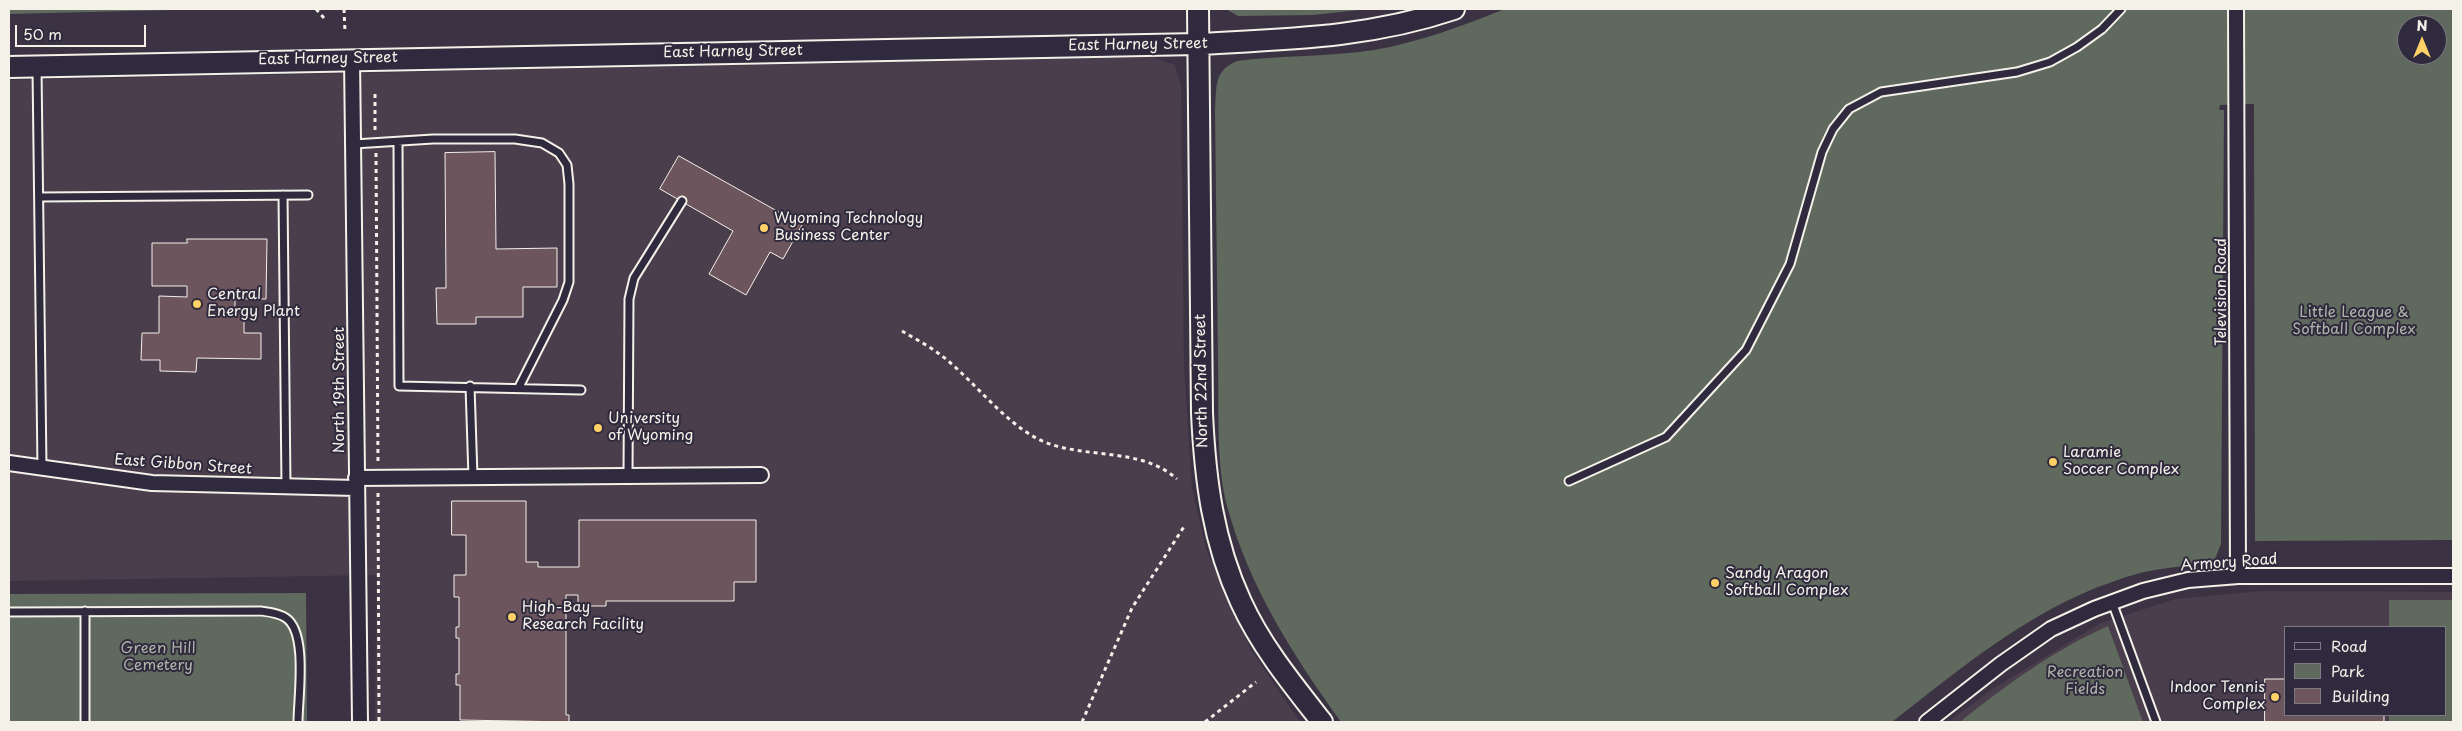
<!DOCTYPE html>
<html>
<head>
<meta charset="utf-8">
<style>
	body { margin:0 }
	#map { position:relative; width:2462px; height:731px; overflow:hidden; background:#3b3344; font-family:"Playpen Sans",sans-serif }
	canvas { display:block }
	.frame { position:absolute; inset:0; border:10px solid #f4f1e8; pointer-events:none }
	.legend { position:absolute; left:2284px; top:626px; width:162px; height:90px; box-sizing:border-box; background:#2f2a3d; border:1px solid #7e7a81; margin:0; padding:6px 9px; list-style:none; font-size:15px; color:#f4f1e8 }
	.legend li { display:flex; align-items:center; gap:10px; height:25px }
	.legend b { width:25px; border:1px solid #7e7a81 }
	.north { position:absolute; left:2397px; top:15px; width:50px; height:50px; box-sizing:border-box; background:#2f2a3d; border:1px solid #7e7a81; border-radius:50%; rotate:0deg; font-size:14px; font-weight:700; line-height:20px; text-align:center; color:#f4f1e8 }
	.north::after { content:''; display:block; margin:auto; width:18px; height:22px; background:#ffd166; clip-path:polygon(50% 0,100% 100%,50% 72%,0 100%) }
	.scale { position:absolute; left:15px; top:25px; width:131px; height:22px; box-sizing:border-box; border:2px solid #f4f1e8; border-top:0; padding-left:6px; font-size:15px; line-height:18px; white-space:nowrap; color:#f4f1e8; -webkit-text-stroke:4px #2f2a3d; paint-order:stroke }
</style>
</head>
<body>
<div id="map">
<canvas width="2462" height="731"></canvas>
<div class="frame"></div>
<ul class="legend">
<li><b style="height:6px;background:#2f2a3d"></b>Road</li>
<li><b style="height:14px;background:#5f695d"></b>Park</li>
<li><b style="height:14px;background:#6d555e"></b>Building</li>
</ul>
<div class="north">N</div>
<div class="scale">50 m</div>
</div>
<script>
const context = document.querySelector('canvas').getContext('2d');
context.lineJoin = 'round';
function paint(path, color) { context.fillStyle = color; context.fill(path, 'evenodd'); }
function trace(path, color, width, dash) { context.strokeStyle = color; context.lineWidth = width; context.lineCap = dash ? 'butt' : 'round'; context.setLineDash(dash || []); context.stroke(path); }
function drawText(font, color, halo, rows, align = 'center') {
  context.font = font + ' "Playpen Sans",sans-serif'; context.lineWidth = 4; context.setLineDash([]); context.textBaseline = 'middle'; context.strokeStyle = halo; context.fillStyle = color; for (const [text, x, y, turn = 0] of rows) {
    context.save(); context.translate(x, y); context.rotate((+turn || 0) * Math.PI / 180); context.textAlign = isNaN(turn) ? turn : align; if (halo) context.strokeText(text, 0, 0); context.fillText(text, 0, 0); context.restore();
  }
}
paint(new Path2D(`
	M1152 57 1175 65 1181 86 1184 367 1192 489 1207 552 1251 650 1300 722H375L377 575 9 581V80Z
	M2261 591 2453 592V722H1948L1991 690 2099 624 2175 599ZM2286 627H2446V715H2286Z`), '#4a3d4c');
paint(new Path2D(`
	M9 9H213L9 14Z
	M1226 9H1368L1313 15 1238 16Z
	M1505 9H2453V540L2255 541 2254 104 2220 105 2219 110H2224L2221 544 2215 559C2196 567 2175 566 2155 570 2141 572 2126 577 2112 582 2030 610 1960 669 1892 722H1341C1293 655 1249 587 1227 506 1216 465 1219 406 1218 363 1217 279 1216 194 1215 110 1217 87 1213 71 1237 61 1282 55 1329 57 1374 50 1420 42 1462 26 1505 9ZM2407 25H2437V55H2407Z
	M306 593 307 722H9V594Z
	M2389 600H2453V722H2389V715H2446V627H2389Z
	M2108 626 2143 722H1960C2006 685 2054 650 2108 626Z`), '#5f695d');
const building = new Path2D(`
	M495 152 496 249 557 248V287H523V317H476V324H437L436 288H446L445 153Z
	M679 156 802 225 783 259 770 252 746 295 709 274 733 231 660 189Z
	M187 239H267L266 299H235V309H244V333H261V359L197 358 196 372 160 371V360H141L142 333H159V296L187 297V286H152V243H187Z
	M452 501H526V562H538V567H579V520H756V582H734V601H606V606H578V595H566V715H569V722L460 720V685H456V674H459V638H456V627H459V597H454V575H466V535H452Z
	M2265 679H2286V715H2384V722H2265Z`);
paint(building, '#6d555e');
trace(building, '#f4f1e8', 1);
const lane = new Path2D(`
	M37 69 42 468
	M398 143 399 386 581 390
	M354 144 433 139H515L542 143 559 153 567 165 569 184V282L563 300 519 387
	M283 195 286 487
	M40 197 308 195
	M470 386 473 477
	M628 476 629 299 634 278 682 201
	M1569 481 1666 437 1746 350 1790 264 1822 152 1833 129 1849 109 1881 92 2017 72 2050 62 2077 47 2102 29 2121 9
	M2112 602 2156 722
	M85 611V722
	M9 612 261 611C269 612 279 613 286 618 308 633 298 698 298 722`);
const street = new Path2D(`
	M2236 9 2238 576
	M352 58 360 722
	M9 463 152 483 356 488
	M356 478 761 475
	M1927 722 2001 664 2051 629 2094 609 2143 591 2188 580 2238 576H2453`);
const secondary = new Path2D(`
	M1198 9 1202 413C1205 479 1213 542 1241 602 1261 646 1293 685 1322 722
	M9 67 1198 44C1288 39 1368 38 1454 9`);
trace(lane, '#f4f1e8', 11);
trace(street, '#f4f1e8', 18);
trace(secondary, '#f4f1e8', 24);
trace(new Path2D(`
	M316 9 324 18
	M344 9 345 32
	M375 94V132
	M376 153 378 464
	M902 331C917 340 933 348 947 360 976 384 1003 420 1036 438 1079 461 1139 445 1177 479
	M378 493 379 722
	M1082 722 1132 608 1185 525
	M1205 722 1256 682`), '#f4f1e8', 3, [4, 4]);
trace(lane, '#2f2a3d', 7);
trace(street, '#2f2a3d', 14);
trace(secondary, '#2f2a3d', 20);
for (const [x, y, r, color] of [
	[764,228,5,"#ffd166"],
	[197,304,5,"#ffd166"],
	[598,428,5,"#ffd166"],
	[2053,462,5,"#ffd166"],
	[1715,583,5,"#ffd166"],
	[512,617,5,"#ffd166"],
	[2275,697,5,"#ffd166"]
]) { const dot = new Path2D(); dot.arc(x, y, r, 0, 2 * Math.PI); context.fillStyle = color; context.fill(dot); trace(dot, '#2f2a3d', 2); }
drawText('15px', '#f4f1e8', '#2f2a3d', [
	["East Harney Street",1138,45,-1],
	["East Harney Street",733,52,-1],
	["East Harney Street",328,59,-1],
	["Television Road",2222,292,-90],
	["North 22nd Street",1202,381,-91],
	["North 19th Street",340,390,-90],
	["East Gibbon Street",183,465,4],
	["Armory Road",2229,563,-4]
]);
drawText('15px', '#f4f1e8', '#2f2a3d', [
	["Wyoming Technology",774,219],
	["Business Center",774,236],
	["Central",207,295],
	["Energy Plant",207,312],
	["University",608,419],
	["of Wyoming",608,436],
	["Laramie",2063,453],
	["Soccer Complex",2063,470],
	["Sandy Aragon",1725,574],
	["Softball Complex",1725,591],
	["High-Bay",522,608],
	["Research Facility",522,625],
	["Indoor Tennis",2265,688,"right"],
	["Complex",2265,705,"right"]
], 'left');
drawText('15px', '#b1b4a9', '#2f2a3d', [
	["Little League &",2354,313],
	["Softball Complex",2354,330],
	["Green Hill",158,649],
	["Cemetery",158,666],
	["Recreation",2085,673],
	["Fields",2085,690]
]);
</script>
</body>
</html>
